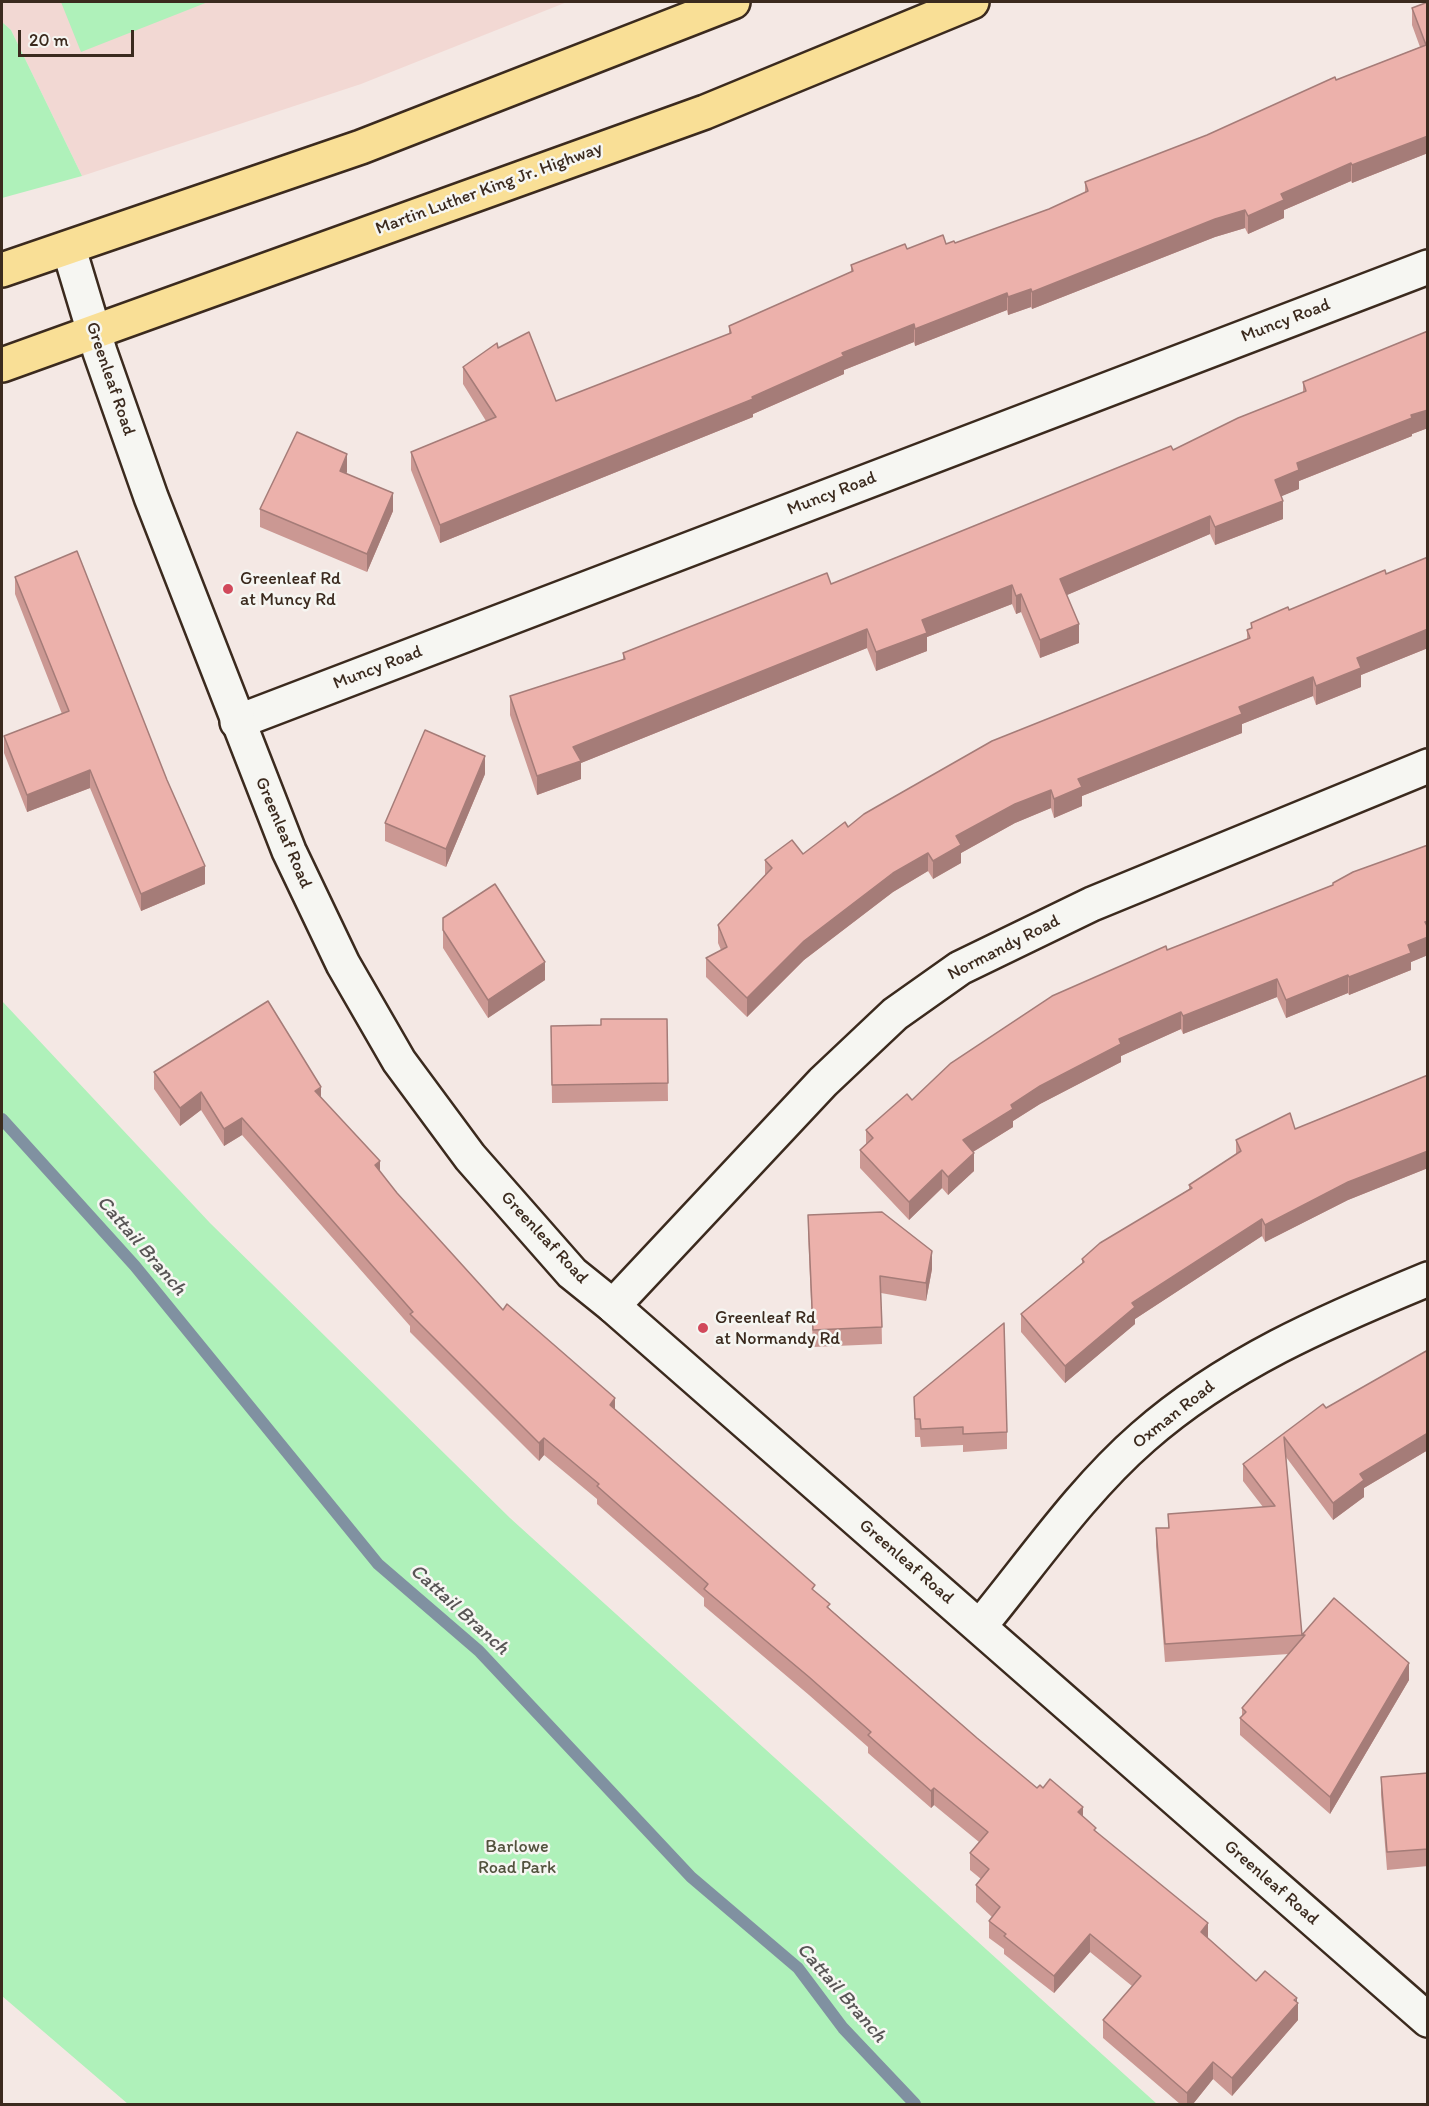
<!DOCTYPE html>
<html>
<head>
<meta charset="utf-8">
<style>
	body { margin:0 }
	#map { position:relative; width:1429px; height:2106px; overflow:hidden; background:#f4e8e4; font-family:Itim,sans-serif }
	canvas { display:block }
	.frame { position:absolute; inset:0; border:3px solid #3b2a1e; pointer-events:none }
	.scale { position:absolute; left:18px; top:30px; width:116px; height:27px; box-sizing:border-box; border:3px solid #3b2a1e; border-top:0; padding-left:8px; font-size:18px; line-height:21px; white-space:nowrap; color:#3b2a1e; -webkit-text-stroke:4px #f6f6f2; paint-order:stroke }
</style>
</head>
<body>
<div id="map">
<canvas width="1429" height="2106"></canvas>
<div class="frame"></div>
<div class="scale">20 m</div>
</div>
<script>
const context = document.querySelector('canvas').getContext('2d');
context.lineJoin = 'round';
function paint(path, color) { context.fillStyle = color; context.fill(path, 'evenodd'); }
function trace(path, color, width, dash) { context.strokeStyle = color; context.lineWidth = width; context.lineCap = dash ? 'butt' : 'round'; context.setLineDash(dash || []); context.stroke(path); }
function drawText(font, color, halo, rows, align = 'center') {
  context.font = font + ' Itim,sans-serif'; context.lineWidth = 5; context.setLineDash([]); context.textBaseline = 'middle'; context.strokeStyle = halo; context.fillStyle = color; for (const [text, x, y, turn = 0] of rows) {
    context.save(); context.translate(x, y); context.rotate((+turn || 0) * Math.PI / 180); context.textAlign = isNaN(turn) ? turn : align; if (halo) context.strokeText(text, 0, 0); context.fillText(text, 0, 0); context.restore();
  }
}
paint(new Path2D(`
	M2 2H567L361 84 82 176 11 30 2 22Z`), '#f2d8d3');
paint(new Path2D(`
	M61 2H208L81 52Z
	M2 22 11 30 82 176 2 198Z
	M2 1001 210 1223 510 1518 1157 2104H128L2 1996Z`), '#aff1ba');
trace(new Path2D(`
	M2 1119 135 1266 378 1564 479 1651 691 1877 798 1968 843 2028 915 2104`), '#8091a1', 12);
const minor = new Path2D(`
	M237 722 1428 267
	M613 1306 823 1082 895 1014 960 968 1092 904 1428 766
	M980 1626C1032 1563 1081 1491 1143 1437 1226 1364 1326 1321 1428 1279`);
const tertiary = new Path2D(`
	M69 249 100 352 151 497 289 851 343 964 399 1061 470 1157 572 1273 613 1306 1428 2020`);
const primary = new Path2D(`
	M2 270 361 147 733 2
	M2 365 705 112 972 2`);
trace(minor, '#3b2a1e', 38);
trace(tertiary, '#3b2a1e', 38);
trace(primary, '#3b2a1e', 38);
trace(minor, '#f6f6f2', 33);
trace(tertiary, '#f6f6f2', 33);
trace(primary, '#f9df96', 33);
paint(new Path2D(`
	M1428 2V153L1352 183 1351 181 1284 210V218L1248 234 1245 228 1215 237 1032 309 1031 307 1008 315 1007 310 915 346 914 342 844 370V374L753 414V417L440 543 411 470V452L486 421 463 384V367L498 348 556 401 729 334V326L851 272V265L907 249 955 243 1049 209 1085 193V182L1207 135 1336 80 1420 47 1412 25V8Z
	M1428 332V428L1412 434V436L1299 481V489L1281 496 1283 519 1215 545 1210 534 1067 595 1079 643 1040 658 1021 612 1016 614 1012 604 927 637V651L876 671 867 648 581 763V779L537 795 510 715V696L623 660V653L831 584 1173 450 1303 392V382Z
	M347 472 346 473 393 511 367 572 260 527V509Z
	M1428 557V648L1361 675V687L1316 705 1313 696 1242 724V733L1082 796V806L1054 818 1051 808 1015 823 961 853V863L933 879 928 871 893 892 804 960 747 1017 706 977V958L721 950 718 943V925L765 875V860L803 854 848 827 1247 639V630L1251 628V623L1289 610 1386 574Z
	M15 577 205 884 141 911 90 788 27 812 4 753V736L62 714 15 594Z
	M485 774 446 867 385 841V823Z
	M1428 845V955L1411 962V970L1349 995 1348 993 1286 1018 1277 997 1183 1034 1181 1029 1121 1056V1062L1040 1104 1013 1121V1127L973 1152 974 1171 948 1195 942 1188 909 1220 860 1168V1150L866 1144V1130L912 1100 1167 950 1333 885V883Z
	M443 918 545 980 488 1018 443 948Z
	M601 1019H667L668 1101 552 1103 551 1026 601 1025Z
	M154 1072 321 1097 397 1193 503 1310 615 1410 815 1592 830 1609 977 1738 1037 1788 1083 1816 1096 1832 1208 1939 1256 1981 1297 2002 1298 2020 1232 2096 1213 2079 1193 2104H1180L1103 2038V2020L1132 1986 1090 1952 1054 1993 1004 1954V1949L989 1938V1921L992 1917 976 1902V1885L981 1879 970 1870V1853L979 1842 934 1805 931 1808 868 1753V1747L809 1695 704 1606V1598L597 1504V1499L544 1455 539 1461 410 1332V1326L242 1135 224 1146 201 1110 180 1126 154 1089Z
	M1428 1075V1168L1348 1200 1265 1242 1262 1236 1135 1319V1324L1065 1383 1021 1332V1314L1082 1263V1259L1189 1189V1185L1236 1155V1140L1295 1129Z
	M808 1215 932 1269 926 1301 881 1293 882 1344 813 1347 808 1232Z
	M1428 1350V1450L1364 1488V1497L1333 1520 1286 1457 1302 1635 1334 1598 1409 1680 1330 1814 1240 1735V1718L1242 1716V1708L1289 1654 1165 1662 1156 1546V1528H1168V1514L1263 1507 1243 1481V1464L1326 1408Z
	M914 1397 1007 1432V1449L963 1452V1445L921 1447 920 1437H915Z
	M1428 1773V1866L1387 1870 1381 1795V1777Z`), '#cb9893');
paint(new Path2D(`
	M1428 136V153L1352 183V165Z
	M1351 163V181L1284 210V218L1248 234V216L1281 194Z
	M1245 210V228L1215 237 1032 309V292L1215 219Z
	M1031 289V307L1008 315V297Z
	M1007 293V310L915 346V329Z
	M914 324V342L844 370V374L753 414V417L440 543V525L752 397 842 353Z
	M1428 410V428L1412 434V436L1299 481V489L1275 499V480L1297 463 1411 415Z
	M347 454V472L340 489V471Z
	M393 493V511L367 572V554Z
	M1283 501V519L1215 545V527Z
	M1210 516V534L1060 598V579Z
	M1012 585V604L927 637V651L876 671V652L922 620Z
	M1021 594V612L1016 614V596Z
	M1079 624V643L1040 658V640Z
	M867 629V648L581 763V779L537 795V776L573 747Z
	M1428 629V648L1361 675V687L1316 705V686L1357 658Z
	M1313 677V696L1242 724V733L1082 796V806L1054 818V799L1078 779 1239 707Z
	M485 756V774L446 867V849Z
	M90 770V788L27 812V795Z
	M1051 790V808L1015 823 961 853V863L933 879V861L956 836 1015 804Z
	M928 853V871L893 892 804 960 747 1017V998L804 941 893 873Z
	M205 866V884L141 911V894Z
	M1428 921V955L1411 962V970L1349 995V977L1408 945 1425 922Z
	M545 962V980L488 1018V1000Z
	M1348 975V993L1286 1018V1000Z
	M1277 979V997L1183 1034V1016Z
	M1181 1012V1029L1121 1056V1062L1040 1104 1013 1121V1127L963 1158V1140L1011 1105 1040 1086 1119 1039Z
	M321 1087V1105L315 1091Z
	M201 1092V1110L180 1126V1108Z
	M242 1118V1135L224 1146V1129Z
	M1428 1151V1168L1348 1200 1265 1242V1225L1348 1182Z
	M974 1153V1171L948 1195V1177Z
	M380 1161V1178L375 1165Z
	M942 1170V1188L909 1220V1202Z
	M1262 1219V1236L1135 1319V1324L1065 1383V1366L1132 1303Z
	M932 1251V1269L926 1301V1283Z
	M615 1398V1415L610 1405Z
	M1428 1433V1450L1364 1488V1497L1333 1520V1503L1360 1474Z
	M544 1438V1455L539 1461V1443Z
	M1409 1663V1680L1330 1814V1797Z
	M934 1788V1805L931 1808V1791Z
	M1083 1807V1825L1078 1812Z
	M1208 1923V1940L1201 1932Z
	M1090 1934V1952L1054 1993V1976Z
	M1297 1998V2004L1298 2003V2020L1232 2096V2078Z
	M1213 2062V2079L1193 2104H1187V2093Z`), '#a57c78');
const building = new Path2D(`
	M1428 2V136L1352 165 1351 163 1281 194 1284 200 1248 216 1245 210 1215 219 1032 292 1031 289 1008 297 1007 293 915 329 914 324 842 353 844 356 752 397 753 399 440 525 411 452 496 417 463 367 497 343 498 348 529 332 556 401 731 333 729 326 853 271 851 265 905 244 907 249 943 235 946 244 954 241 955 243 1049 209 1088 191 1085 182 1207 135 1335 77 1336 80 1426 45 1412 8Z
	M1428 331V410L1411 415 1412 418 1297 463 1299 470 1275 480 1283 501 1215 527 1210 516 1060 579 1079 624 1040 640 1021 594 1016 596 1012 585 922 620 927 633 876 652 867 629 573 747 581 761 537 776 510 696 625 659 623 653 827 573 831 584 1171 446 1173 450 1238 418 1306 391 1303 382Z
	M297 432 347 454 340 471 393 493 367 554 260 509Z
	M77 551 167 780 205 866 141 894 90 770 27 795 4 736 69 711 15 577Z
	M1428 557V629L1357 658 1361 668 1316 686 1313 677 1239 707 1242 714 1078 779 1082 787 1054 799 1051 790 1015 804 956 836 961 845 933 861 928 853 893 873 804 941 747 998 706 958 727 947 718 925 772 868 765 860 792 840 803 854 845 822 848 827 864 814 992 741 1250 638 1247 630 1252 628 1251 623 1288 607 1289 610 1385 570 1386 574Z
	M425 730 485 756 446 849 385 823Z
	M1428 845V921L1425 922 1428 928V937L1408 945 1411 953 1349 977 1348 975 1286 1000 1277 979 1183 1016 1181 1012 1119 1039 1121 1044 1040 1086 1011 1105 1013 1109 963 1140 974 1153 948 1177 942 1170 909 1202 860 1150 873 1138 866 1130 907 1094 912 1100 951 1063 1052 996 1166 946 1167 950 1333 885V883L1353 872Z
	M495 884 545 962 488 1000 443 930V918Z
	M268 1001 321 1087 315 1091 380 1161 375 1165 397 1193 503 1310 507 1304 615 1398 610 1405 815 1585 812 1589 830 1604 827 1607 977 1738 1037 1788 1040 1785 1043 1788 1050 1779 1083 1807 1078 1812 1096 1828 1094 1830 1208 1923 1201 1932 1256 1981 1265 1971 1297 1998 1294 2000 1298 2003 1232 2078 1213 2062 1187 2093 1103 2020 1141 1976 1090 1934 1054 1976 1004 1936 1006 1934 989 1921 1000 1907 976 1885 989 1869 970 1853 988 1832 934 1788 931 1791 868 1735 871 1732 809 1677 704 1589 708 1584 597 1486 599 1484 544 1438 539 1443 410 1314 413 1312 242 1118 224 1129 201 1092 180 1108 154 1072Z
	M601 1019H667L668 1083 552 1085 551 1026 601 1025Z
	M1428 1075V1151L1348 1182 1265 1225 1262 1219 1132 1303 1135 1307 1065 1366 1021 1314 1084 1262 1082 1259 1100 1243 1192 1188 1189 1185 1241 1151 1236 1140 1290 1113 1295 1129Z
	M882 1212 932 1251 926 1283 880 1276 882 1327 813 1330 808 1215Z
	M1004 1323 1007 1432 963 1434V1427L921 1429 920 1419H915L914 1397Z
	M1428 1350V1433L1360 1474 1364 1480 1333 1503 1284 1437 1302 1635 1334 1598 1409 1663 1330 1797 1240 1718 1246 1712 1242 1708 1305 1635 1165 1644 1156 1528H1169L1168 1514 1275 1506 1243 1464 1323 1404 1326 1408Z
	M1428 1773V1849L1387 1852 1381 1777Z`);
paint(building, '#ecb1ab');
trace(building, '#a57c78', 1.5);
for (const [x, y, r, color] of [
	[228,589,6,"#d1495b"],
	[703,1328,6,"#d1495b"]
]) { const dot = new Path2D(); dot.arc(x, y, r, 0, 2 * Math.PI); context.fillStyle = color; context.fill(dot); trace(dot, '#f6f6f2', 2); }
drawText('18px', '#3b2a1e', '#f6f6f2', [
	["Martin Luther King Jr. Highway",489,189,-20],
	["Muncy Road",1286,321,-21],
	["Greenleaf Road",110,379,71],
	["Muncy Road",832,494,-21],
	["Muncy Road",378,668,-21],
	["Greenleaf Road",283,833,67],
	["Normandy Road",1004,948,-27],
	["Greenleaf Road",544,1238,47],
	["Oxman Road",1174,1415,-38],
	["Greenleaf Road",906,1562,41],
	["Greenleaf Road",1271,1883,41]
]);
drawText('18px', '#3b2a1e', '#f6f6f2', [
	["Greenleaf Rd",240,579],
	["at Muncy Rd",240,600],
	["Greenleaf Rd",715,1318],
	["at Normandy Rd",715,1339]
], 'left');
drawText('18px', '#52523d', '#f6f6f2', [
	["Barlowe",517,1847],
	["Road Park",517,1868]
]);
drawText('italic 20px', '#585555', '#f6f6f2', [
	["Cattail Branch",141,1246,49],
	["Cattail Branch",459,1610,42],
	["Cattail Branch",841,1993,49]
]);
</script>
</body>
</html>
